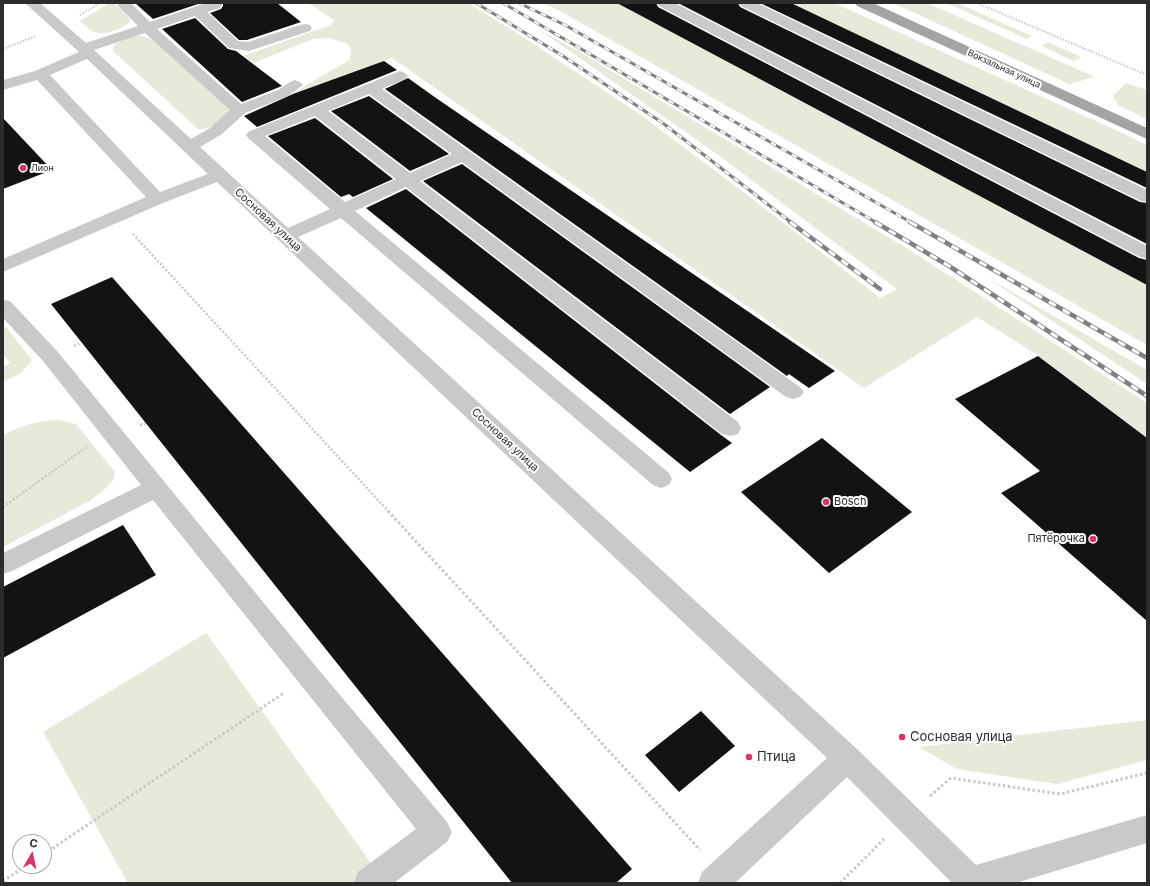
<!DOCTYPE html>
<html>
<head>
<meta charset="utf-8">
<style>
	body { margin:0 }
	#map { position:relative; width:1150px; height:886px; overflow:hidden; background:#fff; font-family:Inter,sans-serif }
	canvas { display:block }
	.frame { position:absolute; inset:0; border:4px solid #2c2c2c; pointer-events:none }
	.north { position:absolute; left:12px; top:834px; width:40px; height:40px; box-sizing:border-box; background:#fff; border:1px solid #ababab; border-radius:50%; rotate:9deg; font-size:11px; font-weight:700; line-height:16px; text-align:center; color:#2c2c2c }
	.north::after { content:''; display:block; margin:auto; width:14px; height:18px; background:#e13063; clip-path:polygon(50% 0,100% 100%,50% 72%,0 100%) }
</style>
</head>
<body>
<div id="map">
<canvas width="1150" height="886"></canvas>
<div class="frame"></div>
<div class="north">С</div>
</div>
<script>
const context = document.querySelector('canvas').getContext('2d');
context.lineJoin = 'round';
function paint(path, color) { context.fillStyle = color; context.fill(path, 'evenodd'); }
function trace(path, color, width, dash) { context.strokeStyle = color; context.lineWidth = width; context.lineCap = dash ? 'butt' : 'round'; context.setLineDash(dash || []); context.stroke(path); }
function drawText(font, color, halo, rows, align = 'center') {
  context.font = font + ' Inter,sans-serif'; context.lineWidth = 4; context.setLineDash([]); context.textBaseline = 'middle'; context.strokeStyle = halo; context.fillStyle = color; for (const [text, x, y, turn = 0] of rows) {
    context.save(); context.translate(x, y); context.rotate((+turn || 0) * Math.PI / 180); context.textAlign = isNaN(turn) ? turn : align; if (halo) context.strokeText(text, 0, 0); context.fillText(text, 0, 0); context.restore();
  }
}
paint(new Path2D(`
	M109 3H115L130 19 129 23C120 30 103 37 92 31 88 29 84 24 80 21Z
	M308 3H468L523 37 641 115 746 194 880 298 897 289 717 154 538 29 578 51 908 249 1147 403V438L1039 356 977 317 864 388 392 58 288 97 311 82 350 60 351 52 348 44 329 38 313 39 254 63 243 56 331 25 334 20Z
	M541 3H617L1147 285V345L560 11Z
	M791 3H834L1118 131 1147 145V172Z
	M893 3H927L1095 77 1069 84Z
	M946 3H957L1032 36 1027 39Z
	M133 36H143L155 41 229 108 228 116C218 123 210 130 198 129L113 51V47L117 43Z
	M1047 42 1082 57 1073 61 1042 46Z
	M1126 83 1147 90V119L1118 105 1113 96Z
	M986 277 1147 370V384Z
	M6 327 32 360 21 373 3 382V367L10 363 3 354V328Z
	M59 420 76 424 115 472 113 480 105 489 91 500 3 547V435C23 425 37 421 59 420Z
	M206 633 376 870 360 883H128L43 732Z
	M1147 720V760L1057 784 957 769 919 747Z`), '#e6ead9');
paint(new Path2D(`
	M135 3H201L153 19Z
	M223 3H277L301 22 247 40H239L210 13 221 9 223 6Z
	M617 3H656L658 7 1139 258 1147 260V285Z
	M678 3H738L740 7 1140 202 1147 203V244Z
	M760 3H791L1147 172V188Z
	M195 18 228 49 236 51 282 86 242 102 162 29Z
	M384 61 397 70 257 127 244 116 293 94Z
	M408 78 436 98 835 371 809 388 789 374 787 376 385 89Z
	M369 96 449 154 410 171 331 111Z
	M3 118 52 170 3 189Z
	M315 118 393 179 353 197 349 194 341 197 268 136Z
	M462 164 770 387 730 414 423 181Z
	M406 189 721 435 732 443 690 472 366 208Z
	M112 277 632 869 616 883H512L51 304Z
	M1038 356 1147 438V621L1001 493 1040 471 955 399Z
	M822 438 912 512 829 573 741 492Z
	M123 525 156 575 3 658V587Z
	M701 711 735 746 679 792 645 755Z`), '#131313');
trace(new Path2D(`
	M977 3 1147 75
	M80 15 100 3
	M3 49 36 36`), '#c9c9c9', 2, [1.5, 1.5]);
trace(new Path2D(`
	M133 234 389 512
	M74 346 81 343
	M140 425 145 423
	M3 507 88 446`), '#c9c9c9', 2.5, [2, 2]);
trace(new Path2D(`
	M388 511 700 850
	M930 796 951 778 1060 794 1147 773
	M44 854 284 693
	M3 881 26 866
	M840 883 884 839`), '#c9c9c9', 3, [2.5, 2.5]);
paint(new Path2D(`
	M25 3H40L86 43 138 26 120 8 118 5 119 3H131L150 22 206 3H221L222 5 220 8 207 12 238 41 248 42 300 25 305 24 310 25 312 28 310 31 249 51 229 48 195 16 157 29 241 104 278 90 290 82 295 80 300 82 303 85 288 96 245 113 222 134 200 147 288 228 330 209 248 138 246 135 248 132 395 73 400 71 405 73 408 76 405 79 382 89 800 387 804 392 800 397 793 399 786 397 462 162 420 181 738 422 741 428 738 434 730 436 722 434 406 187 355 211 669 473 672 479 669 485 661 488 653 485 341 218 298 237 857 749 976 865 1147 815V843L1016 883H952L847 777 735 883H698L702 872 827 758 217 182 163 203 3 272V259L146 197 37 80 3 90V80L35 71 79 52ZM145 33 230 110 210 128 191 139 94 50ZM87 59 208 174 160 192 50 75ZM369 94 452 154 410 173 328 111ZM315 116 396 179 345 202 265 136Z
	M657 3H675L1147 246V259L1140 257 659 6Z
	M739 3H757L1147 190V202L1141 201 741 6Z
	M3 300 10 301 57 351 318 669 447 822 452 832 447 842 394 883H354L358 872 416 829 153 500 12 571 3 574V553L141 485 43 361 3 318Z`), '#c9c9c9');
paint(new Path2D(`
	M855 3H873L1147 128V139L857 6Z`), '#a4a4a4');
const railFar1 = new Path2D(`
	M476 3 563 56 664 124 792 223
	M503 3 877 223
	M519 3 565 25 912 223`);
const rail = new Path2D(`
	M790 222 880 289
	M875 222 949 266 1147 396
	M910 222 1147 358`);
trace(railFar1, '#818181', 3);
trace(rail, '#818181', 4.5);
trace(railFar1, '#fff', 2, [6]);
trace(rail, '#fff', 3, [8]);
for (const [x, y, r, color] of [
	[23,168,4,"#e13063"],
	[826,502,4,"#e13063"],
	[1093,539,4,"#e13063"],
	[902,737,4,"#e13063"],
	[749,757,4,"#e13063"]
]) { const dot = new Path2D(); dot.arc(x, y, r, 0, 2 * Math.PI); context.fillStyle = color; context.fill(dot); trace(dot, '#fff', 1.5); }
drawText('9px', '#2c2c2c', '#fff', [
	["Вокзальная улица",1004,69,25]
]);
drawText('9px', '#2c2c2c', '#fff', [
	["Лион",31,168]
], 'left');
drawText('11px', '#2c2c2c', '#fff', [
	["Сосновая улица",268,220,43],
	["Сосновая улица",505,440,43]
]);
drawText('11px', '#2c2c2c', '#fff', [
	["Bosch",834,502],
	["Пятёрочка",1085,539,"right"]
], 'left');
drawText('13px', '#2c2c2c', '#fff', [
	["Сосновая улица",910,737],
	["Птица",757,757]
], 'left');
</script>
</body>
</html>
